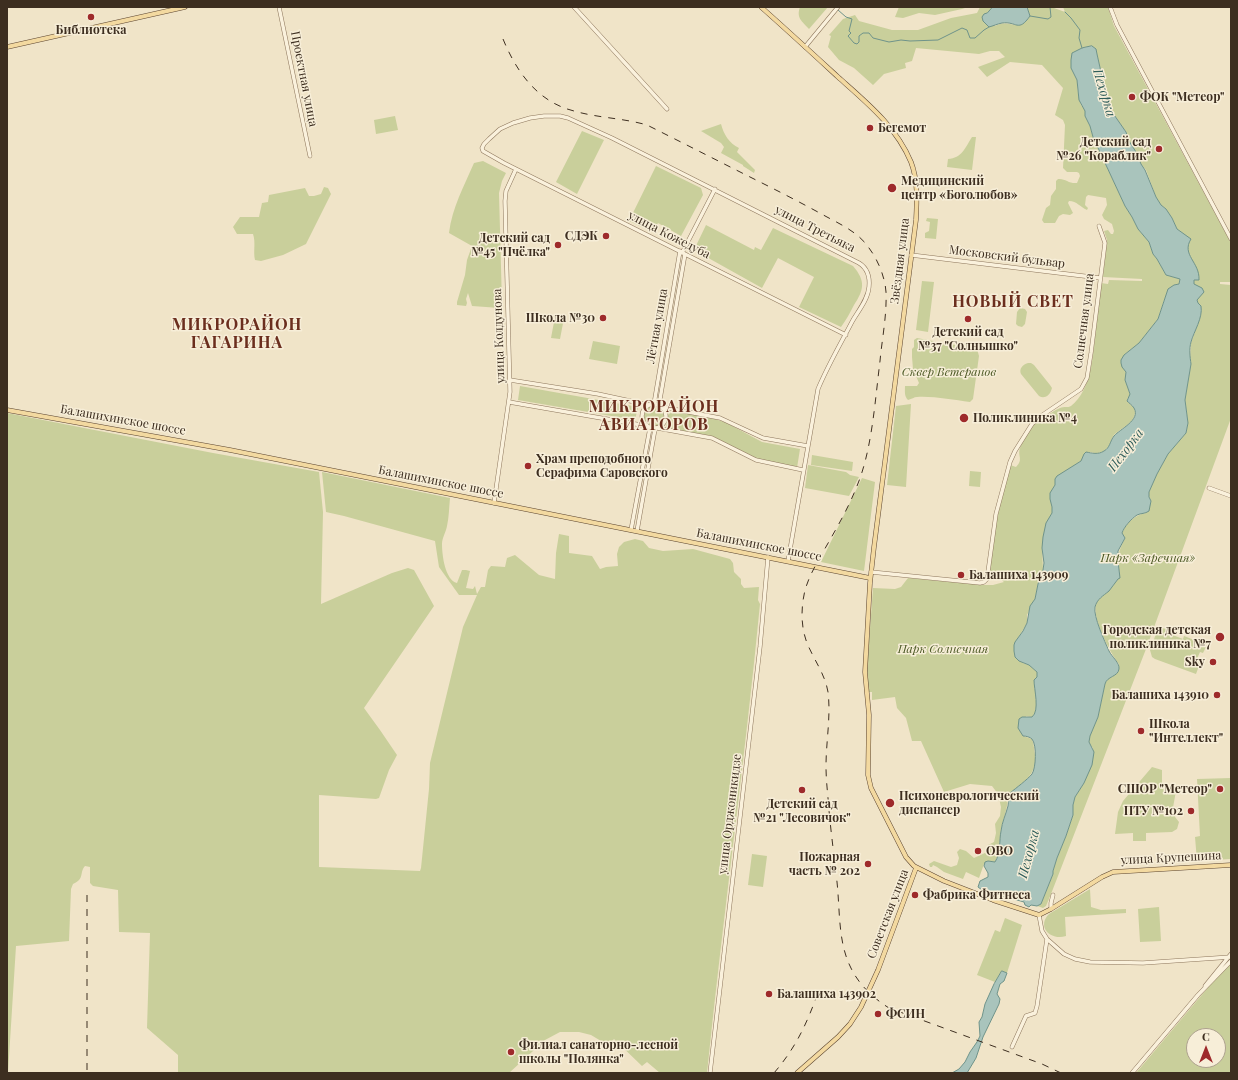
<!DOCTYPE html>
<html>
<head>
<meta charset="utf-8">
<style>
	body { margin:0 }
	#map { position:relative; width:1238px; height:1080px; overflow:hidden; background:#f0e4c8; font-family:"Playfair Display",serif }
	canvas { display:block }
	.frame { position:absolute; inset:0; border:8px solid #3d2e20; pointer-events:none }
	.north { position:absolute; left:1186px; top:1028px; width:40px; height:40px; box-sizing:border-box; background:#f7eed8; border:1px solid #ada18e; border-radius:50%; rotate:0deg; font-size:11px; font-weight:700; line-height:16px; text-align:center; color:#3d2e20 }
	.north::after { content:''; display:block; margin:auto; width:14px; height:18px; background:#9e2a2b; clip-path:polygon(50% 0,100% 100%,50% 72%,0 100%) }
</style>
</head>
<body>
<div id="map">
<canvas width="1238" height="1080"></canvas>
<div class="frame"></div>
<div class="north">С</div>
</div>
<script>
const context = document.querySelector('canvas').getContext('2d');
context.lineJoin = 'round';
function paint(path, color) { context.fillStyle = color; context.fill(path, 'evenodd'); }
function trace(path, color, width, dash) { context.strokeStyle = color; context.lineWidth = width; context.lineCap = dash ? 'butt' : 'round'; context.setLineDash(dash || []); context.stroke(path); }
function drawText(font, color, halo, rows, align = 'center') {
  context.font = font + ' "Playfair Display",serif'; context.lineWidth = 3; context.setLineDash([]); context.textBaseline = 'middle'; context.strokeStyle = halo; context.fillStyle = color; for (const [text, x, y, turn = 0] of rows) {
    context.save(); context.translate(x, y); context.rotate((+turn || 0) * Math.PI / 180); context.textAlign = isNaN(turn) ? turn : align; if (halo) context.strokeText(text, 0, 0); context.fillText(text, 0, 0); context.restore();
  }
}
paint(new Path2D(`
	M800 7H828L809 29C802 21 796 18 800 7Z
	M899 7H968L962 9 935 15 919 13 903 18 895 17Z
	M980 7H993L987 13 995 26C1011 18 1018 34 1030 16L1027 7H1053L1054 8 1065 12 1063 7H1108L1114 26 1231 243V282H1220V284L1231 285V418L1146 649 1051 894 1046 906 1043 908 1037 906 1041 904 1053 874V871L1057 858 1066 836 1073 815V805L1075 797 1084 783 1093 748 1090 745 1089 742 1090 735 1098 717 1105 684 1106 680 1112 677 1119 664C1110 653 1090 615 1097 602 1100 597 1104 595 1108 591 1113 587 1117 580 1120 573 1115 560 1119 550 1125 538L1122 533C1126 523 1136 514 1146 513L1151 501 1149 496V492L1157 474 1168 454 1186 433 1188 423 1185 400 1191 364 1190 359 1191 343 1201 314 1197 300 1198 298 1194 285V280L1190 256 1188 251V243L1190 241 1187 237 1177 229 1172 218 1166 209 1161 205 1156 197 1146 170 1141 164 1136 152 1129 141 1126 132 1110 109 1104 94 1103 81 1097 54 1092 46 1082 48 1071 60V68L1077 80 1078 93 1081 105 1086 111 1085 116 1090 126 1093 137 1125 206 1132 217 1138 229 1149 242 1153 254 1157 259 1166 275 1180 279 1179 284 1174 285 1164 300 1158 319 1154 324 1139 343 1124 355 1126 374 1125 380 1130 394V397L1127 399C1129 405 1135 406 1135 412 1135 423 1121 428 1114 435 1110 440 1111 447 1104 451 1099 454 1095 453 1089 452L1081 461 1055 479V485L1050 495 1052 507V513L1042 548 1043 570 1038 584 1035 599 1027 615V623L1014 645V651L1015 657 1023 663 1029 665 1037 672V677L1034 680C1034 689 1040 711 1032 717L1026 716 1023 736 1032 739C1034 744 1034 749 1035 755 1037 776 1022 783 1008 795 1008 807 1004 817 1001 829 999 840 1001 852 995 862L988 861 984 864 979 878 966 872 963 879 944 872 937 867 933 865 932 867H930L929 864 934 861 951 867 957 865 959 858 957 852 960 849 966 851 974 858 987 852 988 845 994 842 996 833 995 824 1000 816 1001 807 998 794 992 786 970 784 944 792 921 741H912L906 718 897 708 895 697 872 700V692H868L867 669 873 588 895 589 901 587 908 578 984 585H993L1004 582 990 570 997 514 1010 465 1016 467C1024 459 1017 456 1020 448 1022 442 1026 434 1030 429 1034 424 1053 411 1060 408 1064 406 1068 408 1071 406 1092 390 1093 353 1096 329 1098 314 1099 299 1101 283L1108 284 1109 280 1142 281V279L1103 277 1107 240 1104 231 1108 230 1111 234H1113L1114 231 1112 224 1104 219 1102 215 1107 205 1106 198 1088 195 1086 197 1085 205 1088 208 1087 210C1080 207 1077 201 1069 201L1068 203 1073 213 1070 215 1063 214 1059 216 1055 223H1044L1042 220 1046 208 1050 205 1051 196 1056 189V181L1058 179C1065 178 1069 184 1077 183L1080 176 1079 173 1077 172H1067L1063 168 1065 125 1063 120 1055 115 1063 88 1042 65 1010 62 987 77 978 67 1005 57 999 51H990L979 54 916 48 912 61 905 63 906 68 884 74 873 85 854 68 839 60 828 47 831 36 829 35 843 19 855 15 859 21 892 30H918L951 18 977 13Z
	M395 116 398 130 376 134 374 120Z
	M721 124C724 135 729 143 739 148L737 152 755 170 754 173 743 166V165L721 153 724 147 721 143 701 131Z
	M582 131 604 140 577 194 556 182Z
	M972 137H976L972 170 947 167 948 159C962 158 965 148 972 137Z
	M483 161 506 173 502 181 499 193 502 304 500 308 472 306 468 293 466 299 467 303 466 306 457 305V302L465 275 467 260 472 246 449 233C452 208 464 186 474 163Z
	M656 166 701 188 703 195 681 236 658 223 653 232 629 221Z
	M324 187 328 188 331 194 306 244 283 255 261 261 255 260C253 251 256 243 253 234H237L233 227 240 217H259L262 203 268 202 269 195 305 188 309 196H314L321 194Z
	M927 218 938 219 936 239 925 238V233L929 231 930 222 926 221Z
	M706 225 754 250 755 247 761 250 773 228 853 266C866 281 864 290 854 305 850 313 846 320 841 327L799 307 814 277 778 258 762 288 694 250Z
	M922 281 934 282 928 332 916 330Z
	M1020 308 1025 309 1027 312 1025 324 1022 327 1018 326 1016 324 1017 312Z
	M553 316 564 318 560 339 551 338 554 322 557 323 552 321Z
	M917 338 933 341 936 344 947 345 969 344 977 349 979 356 973 399 970 402C953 400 934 396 917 397 914 397 912 399 908 400 904 396 905 391 905 386H917L919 383 913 369 912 357V349L914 347V340Z
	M593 341 620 346 617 364 589 359Z
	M1028 363H1031L1034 365 1050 385 1052 388 1051 391C1049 396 1044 399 1039 396L1021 374C1019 369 1022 365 1028 363Z
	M520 386 638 407 635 420 518 400Z
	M911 404 906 487 887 485 896 406Z
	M644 416a10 10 0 1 1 20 0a10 10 0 1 1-20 0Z
	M669 410 712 418 727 423 762 442 800 449 797 468 753 458 712 436 666 428Z
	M7 413 213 453 319 472 323 512 321 604 392 573 408 568 414 570 434 606 364 708 380 730 397 755 389 770 379 798 376 799 319 795V867L420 871 421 868 429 789 430 763 463 627 477 595H459L439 567 435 541 344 516 326 512 322 472 450 498C449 508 449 517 447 526 446 532 442 538 442 544 442 555 445 580 457 583L462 570H466L470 571 466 588 473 589 475 586 477 594 481 587H485L488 570 491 566 505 567 507 558 515 555 539 575 555 579 556 553 559 534 569 536V553L592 556 600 569 606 567 618 566 617 554 619 547 624 542 635 539 643 541 649 548 663 551 693 549 730 559 733 563 734 572 741 579V584L744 588 759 587 758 600 760 604C745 760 723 916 707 1073H660L647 1062 642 1066 614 1039 609 1044H606L591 1035 579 1032H560L545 1040 509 1073H178V1055L147 1028 150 933 119 932 118 890 93 886 90 883V867L85 866C79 873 85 879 73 884L71 889 69 941 16 946 8 1073H7Z
	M812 455 853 462 852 471 811 465Z
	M808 465 846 472 850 475 859 477 849 496 805 488Z
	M970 471 981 472 980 487 969 486Z
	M862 478 875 482 864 571 821 562Z
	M1162 628 1171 630 1170 634 1183 639 1184 636 1207 645 1203 653 1200 652 1196 661 1200 663 1196 674 1155 659 1152 657 1150 650 1157 631Z
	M1152 767 1162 770V783L1165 788 1176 791 1172 813 1179 822 1177 829 1172 832 1146 833V841H1133V833L1115 834 1118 812 1123 801Z
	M1231 778V859L1197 861 1195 837 1200 836 1197 779Z
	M752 854 767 856 763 887 748 885Z
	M1090 889 1091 907 1101 910 1126 909V913L1065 917 1066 936C1051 941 1036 927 1049 914Z
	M1159 907 1161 941 1140 942 1138 909Z
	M1005 918 1022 925 1007 973 1002 971 995 982 977 975 995 930 1000 932Z
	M1231 964V1073H1136L1227 965ZM1194 1036H1218V1060H1194Z`), '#c9cf9b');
const water = new Path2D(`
	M993 7H1027L1030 16C1018 33 1017 21 1002 23 997 24 993 26 989 27L983 21 982 17 984 14 987 13Z
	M1092 46 1096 49 1097 54 1103 81 1104 94 1110 109 1126 132 1129 141 1136 152 1141 164 1145 170 1156 197 1161 205 1166 209 1172 218 1177 229 1191 239C1181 255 1200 262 1199 280H1194V284L1202 288 1204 292 1197 300 1198 303 1201 306C1203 318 1194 331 1191 342 1189 349 1190 357 1191 364L1185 400 1188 423 1186 433 1168 454 1157 474 1149 492V497L1151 501 1149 511C1145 514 1141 513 1137 515 1131 519 1124 527 1122 533L1125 538 1118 551V561L1120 578 1118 579C1115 583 1112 587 1109 591 1103 596 1097 599 1095 607 1093 616 1105 642 1109 651 1112 657 1120 663 1119 669 1118 677 1107 676 1105 684L1098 717 1090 736 1089 742 1094 752 1092 765 1084 783 1075 797 1073 805V815L1066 836 1057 858 1053 871V874L1041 904 1037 906 1031 905 1029 907 1025 905 1024 902 982 890 978 887 980 881 988 877V873L984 866 985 862 988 861 995 862C1001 853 999 841 1001 831 1002 822 1006 814 1008 806 1009 801 1008 797 1010 793 1016 788 1027 780 1032 774 1036 768 1037 745 1032 739 1030 737 1026 736 1023 736L1018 728 1019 719 1022 717H1032C1040 711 1034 689 1034 680L1037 677V672L1029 665 1019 661 1015 657 1014 651V645L1015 642 1023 631 1027 623 1030 606 1035 599 1038 584 1043 570 1044 563 1042 548 1043 537 1046 523 1052 513V507L1050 499V493L1055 485V479L1057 476 1081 461 1084 454 1086 452C1092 453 1098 455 1104 451 1110 448 1110 441 1114 436 1120 429 1141 420 1134 408 1132 405 1129 403 1127 401L1130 394 1125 380 1126 372 1122 367 1121 363V360L1124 355 1139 343 1158 319 1168 289 1174 285 1179 284 1180 279 1166 275 1157 259 1153 254 1149 242 1138 229 1132 217 1125 206 1093 137 1090 126 1085 116V111L1079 100 1077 80 1071 68V60L1072 53 1082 48Z
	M1002 971 1007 973 1004 981 1000 984 997 994 1000 999 999 1004 983 1037 976 1058 967 1073H952L959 1069 965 1062 970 1052 977 1042 980 1036 979 1022 982 1017 985 1004 994 984Z`);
paint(water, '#a9c4bc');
trace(water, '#6f938a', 1);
trace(new Path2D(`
	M822 7H824
	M838 10 846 17 852 19 849 31 851 33 848 36 854 43 857 44 859 42V36L863 33H869L873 38 889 42 901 40 910 41 938 40 962 28 967 30 970 38H975L984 30 989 27
	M1065 12 1071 18 1080 30 1079 38 1082 48
	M1030 16 1048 19 1051 17 1050 7`), '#6f938a', 1);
const minor = new Path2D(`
	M279 7 310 156
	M574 7 667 109
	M1110 7 1117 25 1231 239
	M805 47 838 7
	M682 253 715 189
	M911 255 1100 278
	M510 380 598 394 649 405
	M509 402 647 426
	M642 416a12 12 0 1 1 24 0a12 12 0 1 1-24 0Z
	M654 404 680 251
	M659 405 685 254
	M662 407 720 418 763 438 808 446
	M657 428 712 438 756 460 803 470
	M1209 488 1231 496
	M494 503 510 392 505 201 506 191 516 169
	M631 530 650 428
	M637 531 655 429
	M788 561 818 389C828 365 841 343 853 320 859 310 868 299 869 287 870 277 867 268 859 263L612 138 568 118 560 116H544L530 118 513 123 500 129 489 139 484 144 482 148 483 151 504 163 846 335
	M871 572 980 583 984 582 987 579 996 514 1010 462 1015 451 1032 424 1041 416 1081 389 1087 378 1091 353 1105 243 1099 226
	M1051 909V903L1053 895
	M1039 915 1042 931 1047 939 1064 954 1075 959 1090 962 1143 963 1231 957
	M1205 986 1231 954
	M1012 1047 1026 1016 1035 1013 1037 1006 1047 939
	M710 1073 760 647 768 557
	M1132 1073 1198 995 1231 961`);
const major = new Path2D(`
	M761 7C787 30 813 54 838 77 866 102 896 126 911 162 918 180 917 201 916 220L874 547 870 583 865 672 869 715 868 775 871 788 906 857 914 866 944 881 993 900 1039 915 1051 909 1102 877 1113 872 1231 865
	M7 47 185 7
	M7 410 230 450 870 578
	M797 1073 838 1037 850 1024 861 1007 878 970 916 868`);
trace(minor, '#8d765c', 4.5);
trace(major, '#5b4430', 5);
trace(minor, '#faf1dc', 3.5);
trace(major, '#f3d9a0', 4);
trace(new Path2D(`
	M503 39C517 73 538 102 574 111 598 118 623 118 647 125 687 145 726 165 766 185 786 195 807 206 827 217 842 225 859 233 869 248 878 260 885 277 886 292 887 315 882 339 880 361 875 401 872 450 857 486 848 509 835 531 823 552 814 568 805 583 803 601 801 615 802 630 807 643 814 660 825 674 828 692 831 716 826 742 826 766 826 777 827 787 828 798 830 826 834 854 837 882 840 910 838 941 850 966 858 984 873 998 889 1008L1042 1064 1061 1073
	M87 895V1073
	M774 1073C797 1046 807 1023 819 990`), '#3d2e20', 1, [7, 7]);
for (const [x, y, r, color] of [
	[91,17,4,"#9e2a2b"],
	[1132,97,4,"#9e2a2b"],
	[870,128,4,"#9e2a2b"],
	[1159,149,4,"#9e2a2b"],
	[892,188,5,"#9e2a2b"],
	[606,236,4,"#9e2a2b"],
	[558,245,4,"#9e2a2b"],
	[603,318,4,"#9e2a2b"],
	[968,319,4,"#9e2a2b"],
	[964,418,5,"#9e2a2b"],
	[528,466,4,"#9e2a2b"],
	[961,575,4,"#9e2a2b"],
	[1220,637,5,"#9e2a2b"],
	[1213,662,4,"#9e2a2b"],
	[1217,695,4,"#9e2a2b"],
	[1141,731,4,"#9e2a2b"],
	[1220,789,4,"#9e2a2b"],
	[802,790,4,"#9e2a2b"],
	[890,803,5,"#9e2a2b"],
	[1191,811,4,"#9e2a2b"],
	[978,851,4,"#9e2a2b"],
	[868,864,4,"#9e2a2b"],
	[915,895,4,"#9e2a2b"],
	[769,994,4,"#9e2a2b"],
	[878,1014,4,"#9e2a2b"],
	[511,1052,4,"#9e2a2b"]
]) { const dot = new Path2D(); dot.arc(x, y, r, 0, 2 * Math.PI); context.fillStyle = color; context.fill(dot); trace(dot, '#f7eed8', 1.5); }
drawText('bold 12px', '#3d2e20', '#f7eed8', [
	["Библиотека",91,30,"center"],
	["ФОК \"Метеор\"",1140,97],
	["Бегемот",878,128],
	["Детский сад",1151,142,"right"],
	["№26 \"Кораблик\"",1151,156,"right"],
	["Медицинский",901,181],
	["центр «Боголюбов»",901,195],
	["СДЭК",598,236,"right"],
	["Детский сад",550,238,"right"],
	["№45 \"Пчёлка\"",550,252,"right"],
	["Школа №30",595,318,"right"],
	["Детский сад",968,332,"center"],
	["№37 \"Солнышко\"",968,346,"center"],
	["Поликлиника №4",973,418],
	["Храм преподобного",536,459],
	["Серафима Саровского",536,473],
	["Балашиха 143909",969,575],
	["Городская детская",1211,630,"right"],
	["поликлиника №7",1211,644,"right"],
	["Sky",1205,662,"right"],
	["Балашиха 143910",1209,695,"right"],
	["Школа",1149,724],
	["\"Интеллект\"",1149,738],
	["СШОР \"Метеор\"",1212,789,"right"],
	["Психоневрологический",899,796],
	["диспансер",899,810],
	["Детский сад",802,804,"center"],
	["№21 \"Лесовичок\"",802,818,"center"],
	["ПТУ №102",1183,811,"right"],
	["ОВО",986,851],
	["Пожарная",860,857,"right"],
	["часть № 202",860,871,"right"],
	["Фабрика Фитнеса",923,895],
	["Балашиха 143902",777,994],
	["ФСИН",886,1014],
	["Филиал санаторно-лесной",519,1045],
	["школы \"Полянка\"",519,1059]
], 'left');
drawText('12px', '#3d2e20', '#f7eed8', [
	["Проектная улица",304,79,79],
	["улица Третьяка",815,229,27],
	["улица Кожедуба",669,235,27],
	["Московский бульвар",1007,257,7],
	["Звёздная улица",900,261,-83],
	["Солнечная улица",1084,321,-83],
	["Лётная улица",657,326,-80],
	["улица Колдунова",499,336,-92],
	["Балашихинское шоссе",123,420,10],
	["Балашихинское шоссе",441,482,11],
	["Балашихинское шоссе",759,545,11],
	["улица Орджоникидзе",730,814,-83],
	["улица Крупешина",1171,858,-3],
	["Советская улица",888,914,-69]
]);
drawText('italic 12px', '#4d5a26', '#f7eed8', [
	["Сквер Ветеранов",949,372],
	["Парк «Заречная»",1148,558],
	["Парк Солнечная",943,649]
]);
drawText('italic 13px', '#2f5d5a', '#f7eed8', [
	["Пехорка",1104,93,73],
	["Пехорка",1126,450,-53],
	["Пехорка",1029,854,-75]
]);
context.letterSpacing = '1px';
drawText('bold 16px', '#6b2e1e', '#f7eed8', [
	["НОВЫЙ СВЕТ",1013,302],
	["МИКРОРАЙОН",237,325],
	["ГАГАРИНА",237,343],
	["МИКРОРАЙОН",654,407],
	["АВИАТОРОВ",654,425]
]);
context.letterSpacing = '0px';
</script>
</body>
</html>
